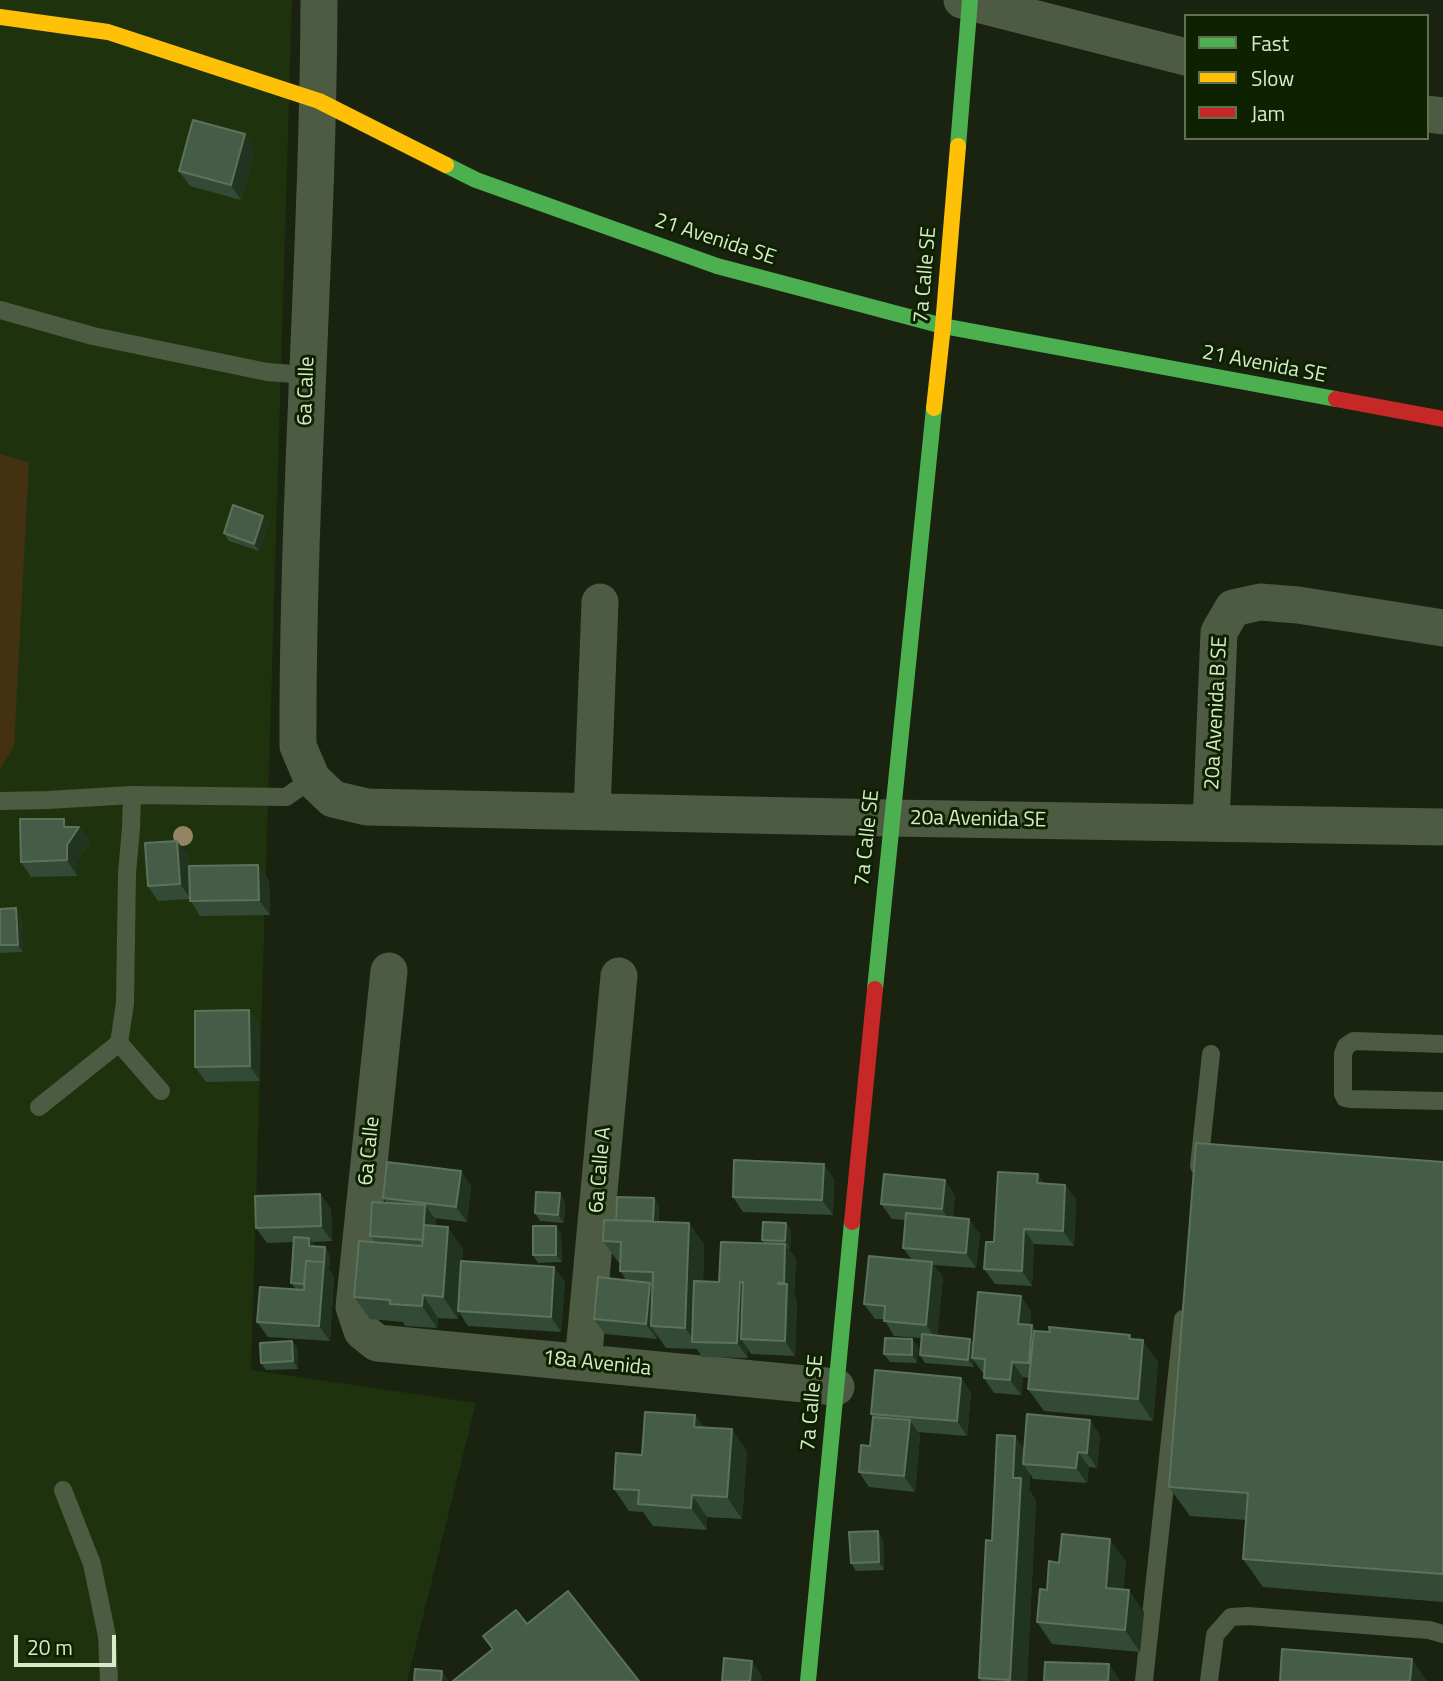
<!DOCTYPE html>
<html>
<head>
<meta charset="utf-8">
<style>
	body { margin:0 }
	#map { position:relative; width:1443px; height:1681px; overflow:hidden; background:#19230f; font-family:"Titillium Web",sans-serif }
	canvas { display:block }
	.legend { position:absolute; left:1184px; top:14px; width:245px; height:126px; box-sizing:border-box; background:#0e2100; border:2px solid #5e7250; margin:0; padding:9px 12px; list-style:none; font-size:21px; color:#d6ecc9 }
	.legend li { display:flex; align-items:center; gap:14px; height:35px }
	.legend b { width:35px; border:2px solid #5e7250 }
	.scale { position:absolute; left:14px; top:1635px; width:102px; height:32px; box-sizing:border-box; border:4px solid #d6ecc9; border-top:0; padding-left:9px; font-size:21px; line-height:24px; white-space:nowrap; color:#d6ecc9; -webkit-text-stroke:5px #0e2100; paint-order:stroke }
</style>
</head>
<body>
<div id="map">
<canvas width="1443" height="1681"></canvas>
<ul class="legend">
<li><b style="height:9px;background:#4caf50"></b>Fast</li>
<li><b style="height:9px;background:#ffc107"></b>Slow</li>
<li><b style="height:9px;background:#c62828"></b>Jam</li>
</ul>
<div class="scale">20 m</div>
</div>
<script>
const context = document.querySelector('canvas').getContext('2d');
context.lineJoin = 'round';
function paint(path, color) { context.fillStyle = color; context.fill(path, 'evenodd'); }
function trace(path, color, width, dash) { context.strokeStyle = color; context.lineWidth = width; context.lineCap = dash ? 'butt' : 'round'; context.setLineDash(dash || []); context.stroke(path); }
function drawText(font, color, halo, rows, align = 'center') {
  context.font = font + ' "Titillium Web",sans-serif'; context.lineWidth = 6; context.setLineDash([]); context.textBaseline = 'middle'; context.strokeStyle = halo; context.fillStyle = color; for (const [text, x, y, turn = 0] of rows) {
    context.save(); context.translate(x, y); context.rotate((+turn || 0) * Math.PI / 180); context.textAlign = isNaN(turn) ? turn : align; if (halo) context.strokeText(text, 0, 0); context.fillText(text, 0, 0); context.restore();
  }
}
paint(new Path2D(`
	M0 0H292L251 1370 476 1403 407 1681H0Z`), '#1e330d');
paint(new Path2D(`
	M0 454 29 462 14 746 0 769Z`), '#433112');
trace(new Path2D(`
	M0 310 93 336 267 372 307 375
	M0 801 48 800 132 795
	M119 1043 161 1091
	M1443 1044 1354 1041 1346 1046 1343 1054V1094L1345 1098 1350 1099 1443 1101
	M39 1107 119 1043 125 1003 127 873 131 828 132 795 286 797 312 779
	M1199 1166 1211 1054
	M63 1490 92 1564 107 1636 109 1681
	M1144 1681 1183 1319
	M1209 1681 1215 1635 1231 1617 1248 1616 1429 1630 1443 1634`), '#4d5b43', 18);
trace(new Path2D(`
	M319 0C318 249 297 497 298 746L312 779 333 799 367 807 891 818 1443 827
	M962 0 1186 57
	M1427 114 1443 116
	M592 811 600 602
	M1211 823 1219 632 1233 608 1260 602 1298 605 1443 628
	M389 971 354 1307 362 1331 377 1343 836 1387
	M583 1363 619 976`), '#4d5b43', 37);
trace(new Path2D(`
	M958 146 970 0
	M446 165 476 180 717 266 943 326 1336 399
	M875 989 934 408
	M808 1681 852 1222`), '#4caf50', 16);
trace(new Path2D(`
	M0 17 108 32 319 101 446 165
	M934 408 943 326 958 146`), '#ffc107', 16);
trace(new Path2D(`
	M1336 399 1443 419
	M852 1222 875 989`), '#c62828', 16);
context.fillStyle = '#938463';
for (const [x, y] of [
	[183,836]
]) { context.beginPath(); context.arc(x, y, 10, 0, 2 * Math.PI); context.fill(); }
paint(new Path2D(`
	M255 149 241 200 190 186 179 171Z
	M263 516 269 523 259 551 229 541 224 533Z
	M70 827H79L90 842 77 860V876L31 877 21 862Z
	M177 841 188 856 190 882 269 880 270 915 200 916 190 899 158 901 148 886Z
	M0 909 21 916 23 952 0 953Z
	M249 1010 259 1025 260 1081 206 1082 195 1067Z
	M1443 1162V1602L1263 1587 1243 1559 1246 1520 1190 1516 1169 1487Z
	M461 1171 471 1186 467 1222 434 1218 436 1220V1226L463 1249 462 1261 554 1267 565 1282 561 1332 468 1326 459 1312 458 1319 438 1318 437 1328 405 1326 403 1322 370 1319 354 1297 375 1242 370 1236 387 1203 383 1198Z
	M834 1179 833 1215 743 1212 733 1197Z
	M1045 1183 1065 1185 1076 1200 1074 1246 1034 1244 1032 1286 995 1284 984 1269 994 1242Z
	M320 1194 331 1209 332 1241 312 1242 314 1247H325L330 1255 329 1269 334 1277 330 1341 268 1337 257 1322 296 1289 291 1283 294 1242 267 1243 256 1228Z
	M955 1195 953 1217 980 1234 976 1268 934 1265 943 1277 937 1336 974 1344 1031 1311 1030 1325 1035 1331 1130 1335 1133 1339 1158 1362 1153 1421 1044 1411 1028 1389 1029 1378 1023 1377 1021 1395 994 1393 984 1378V1373H983L974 1361V1367L925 1363 920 1355 921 1338 894 1336 884 1319H875L864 1304 912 1260 903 1248 906 1220 892 1219 881 1204Z
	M654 1198 659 1206V1222L689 1223 704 1245 703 1282H719L764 1243 762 1240 786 1223 791 1231 790 1249H788L796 1259 794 1296 797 1300 795 1356 751 1354 748 1349V1358L702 1357 697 1349 666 1348 657 1335V1339L605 1334 594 1319 627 1281 620 1271V1263H619L603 1241Z
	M565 1201 564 1223 540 1221 535 1213Z
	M561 1233 562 1262 538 1263 533 1255Z
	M292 1341 298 1349V1369L266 1370 261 1363Z
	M918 1347 917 1363 890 1362 884 1354Z
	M961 1378 971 1393 967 1436 918 1432 920 1435 915 1492 869 1487 859 1472 870 1446 873 1417 871 1414Z
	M695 1415 704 1427 747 1451 742 1519 707 1517V1530L653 1526 643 1512 629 1511 614 1489 642 1455Z
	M1100 1435 1097 1468 1089 1467 1087 1483 1033 1479 1030 1474 1029 1490 1036 1500 1027 1681H981L979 1678 992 1541 1024 1448Z
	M883 1539 884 1570 856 1571 851 1563Z
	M1126 1561 1123 1590 1144 1612 1140 1652 1052 1644 1037 1622 1047 1590 1059 1563Z`), '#334b36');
paint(new Path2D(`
	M245 134 255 149 241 200 231 185Z
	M263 516 269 523 259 551 254 544Z
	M64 819 75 834 79 827 90 842 77 860V876L67 860Z
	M177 841 188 856 191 899 180 884Z
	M258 865 269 880 270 915 259 900Z
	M16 908 21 916 23 952 18 945Z
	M249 1010 259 1025 260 1081 250 1066Z
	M824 1164 834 1179 833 1215 822 1200Z
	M461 1171 471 1186 467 1222 456 1207Z
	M1038 1174 1049 1189 1037 1183Z
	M945 1180 955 1195 952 1224 942 1209Z
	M1065 1185 1076 1200 1074 1246 1063 1231Z
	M560 1193 565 1201 564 1223 558 1215Z
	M320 1194 331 1209 332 1241 321 1226Z
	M654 1198 659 1206 658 1235 653 1228Z
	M425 1205 436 1220 434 1255 423 1240Z
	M969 1219 980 1234 976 1268 966 1253Z
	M689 1223 704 1245 701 1342H695L685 1328Z
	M786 1223 791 1231 790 1249 785 1241Z
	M556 1226 561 1233 562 1262 556 1255Z
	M448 1227 463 1249 459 1311H458L459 1312 458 1319 443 1297Z
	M1024 1229 1034 1244 1032 1286 1022 1271Z
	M309 1238 314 1245V1254L309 1246Z
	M785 1244 796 1259 794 1296 797 1300 795 1356 785 1341 778 1284V1283L786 1294 787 1287 784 1283Z
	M325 1247 330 1255 329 1269 334 1277 330 1341 319 1326Z
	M932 1262 943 1277 937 1340 926 1325Z
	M554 1267 565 1282 561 1332 551 1317Z
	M740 1282 750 1297 741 1339 748 1349V1358L737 1343Z
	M650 1283 661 1298 651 1326 657 1335V1339L646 1324Z
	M423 1295 438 1318 437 1328 422 1306Z
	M1021 1296 1031 1311 1028 1339 1018 1324Z
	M1032 1325 1042 1340 1039 1379 1029 1363Z
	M1130 1335 1142 1352 1143 1340 1158 1362 1153 1421 1138 1399 1129 1339Z
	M912 1339 918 1347 917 1363 912 1355Z
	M970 1339 976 1347 972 1358 974 1361V1367L968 1360Z
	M292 1341 298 1349V1369L293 1361Z
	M1012 1362 1023 1377 1021 1395 1010 1380Z
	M961 1378 971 1393 967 1436 957 1421Z
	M695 1415 711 1437 694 1427Z
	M910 1420 920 1435 915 1492 904 1476Z
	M1090 1420 1100 1435 1097 1468 1087 1453Z
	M732 1429 747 1451 742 1519 727 1497Z
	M1015 1436 1031 1458 1023 1464 1030 1474 1029 1490 1036 1500 1027 1681 1010 1680 1013 1478Z
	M1078 1452 1089 1467 1087 1483 1076 1468Z
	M692 1495 707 1517V1530L691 1508Z
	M878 1531 883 1539 884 1570 879 1562Z
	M1110 1539 1126 1561 1121 1610 1106 1588Z
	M1129 1590 1144 1612 1140 1652 1125 1630Z
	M1412 1659 1427 1681H1410Z
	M752 1661 762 1676V1681H750Z
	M1109 1664 1119 1679V1681H1108Z
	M442 1671 449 1681H441Z`), '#213420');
const building = new Path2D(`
	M193 120 245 134 231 185 179 171Z
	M233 505 263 516 254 544 224 533Z
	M20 819H64V827H79L67 845V860L21 862Z
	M177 841 180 884 148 886 145 843Z
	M258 865 259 900 190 901 189 866Z
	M16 908 18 945H0V909Z
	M249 1010 250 1066 195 1067V1011Z
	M1196 1143 1443 1162V1574L1243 1559 1248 1493 1169 1487Z
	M734 1160 824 1164 822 1200 733 1197Z
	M387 1162 461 1171 456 1207 383 1198Z
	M998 1172 1038 1174 1037 1183 1065 1185 1063 1231 1024 1229 1022 1271 984 1269 986 1242H994Z
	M884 1174 945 1180 942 1209 881 1204Z
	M536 1192 560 1193 558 1215 535 1213Z
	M320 1194 321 1226 256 1228 255 1196Z
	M617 1197 654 1198 653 1221 616 1220Z
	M372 1202 425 1205 423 1240 370 1236Z
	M906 1213 969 1219 966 1253 903 1248Z
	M604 1220 689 1223 685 1328 651 1326 653 1272 620 1271 621 1242 603 1241Z
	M763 1222 786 1223 785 1241 762 1240Z
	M424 1225 448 1227 443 1297 423 1295 422 1306 390 1304V1300L354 1297 359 1241 422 1246Z
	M533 1226H556V1255H533Z
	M294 1237 309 1238V1246L325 1247 324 1265V1262L306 1261 304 1284 291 1283Z
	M721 1242 785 1244 784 1283H778V1284H787L785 1341 741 1339 743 1282H740L737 1343 692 1342 694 1281 719 1282Z
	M869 1256 932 1262 926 1325 884 1321 885 1306 864 1304Z
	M306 1261 324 1262 319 1326 257 1322 260 1287 304 1290Z
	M461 1261 554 1267 551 1317 458 1311Z
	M598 1277 650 1283 646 1324 594 1319Z
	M978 1292 1021 1296 1018 1324 1032 1325 1029 1363 1012 1362 1010 1380 984 1378 985 1359 972 1358Z
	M1049 1327 1130 1335 1129 1339 1143 1340 1138 1399 1028 1389 1034 1331 1050 1332Z
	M922 1334 970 1339 968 1360 920 1355Z
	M885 1338 912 1339V1355L884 1354Z
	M292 1341 293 1361 261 1363 260 1343Z
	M875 1370 961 1378 957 1421 871 1414Z
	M645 1412 695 1415 694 1427 732 1429 727 1497 692 1495 691 1508 638 1504 639 1490 614 1489 616 1453 642 1455Z
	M1027 1414 1090 1420 1087 1453 1078 1452 1076 1468 1023 1464Z
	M873 1417 910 1420 904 1476 859 1472 861 1445 870 1446Z
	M997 1435 1015 1436 1013 1478H1021L1010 1680 979 1678 986 1540 992 1541Z
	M878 1531 879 1562 851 1563 849 1532Z
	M1062 1534 1110 1539 1106 1588 1129 1590 1125 1630 1037 1622 1040 1589 1047 1590 1049 1561 1059 1563Z
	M568 1591 639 1681H453L493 1649 483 1636 516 1610 527 1624Z
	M1282 1649 1412 1659 1410 1681H1280Z
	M724 1658 752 1661 750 1681H722Z
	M1045 1662 1109 1664 1108 1681H1044Z
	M415 1669 442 1671 441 1681H414Z`);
paint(building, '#455c46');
trace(building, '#5c735a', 2);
drawText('21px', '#d6ecc9', '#0e2100', [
	["21 Avenida SE",715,240,18],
	["7a Calle SE",926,275,-85],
	["21 Avenida SE",1264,365,11],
	["6a Calle",307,391,-88],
	["20a Avenida B SE",1217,713,-87],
	["20a Avenida SE",978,820,1],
	["7a Calle SE",868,838,-84],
	["6a Calle",370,1151,-84],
	["6a Calle A",601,1170,-85],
	["18a Avenida",597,1364,6],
	["7a Calle SE",813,1403,-85]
]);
</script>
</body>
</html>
